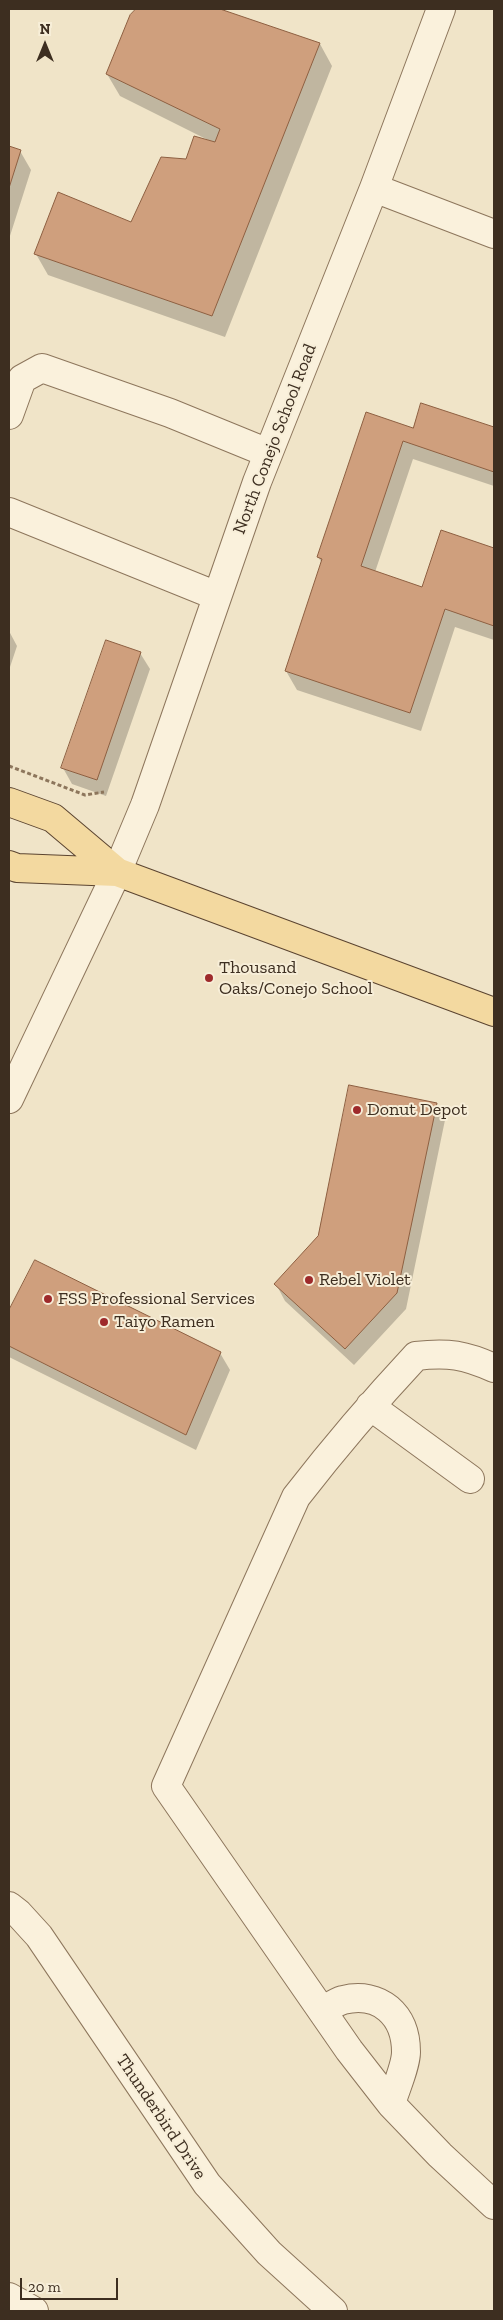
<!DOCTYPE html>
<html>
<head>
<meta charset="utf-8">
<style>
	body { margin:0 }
	#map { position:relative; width:503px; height:2320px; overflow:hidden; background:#f0e4c8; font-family:"Zilla Slab",serif }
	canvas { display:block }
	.frame { position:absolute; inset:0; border:10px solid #3d2e20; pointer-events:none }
	.north { position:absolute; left:20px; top:20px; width:50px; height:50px; -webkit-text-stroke:4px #f7eed8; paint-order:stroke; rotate:0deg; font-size:14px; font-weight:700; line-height:20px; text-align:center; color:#3d2e20 }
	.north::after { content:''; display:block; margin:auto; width:18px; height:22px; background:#3d2e20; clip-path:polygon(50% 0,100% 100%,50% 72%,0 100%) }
	.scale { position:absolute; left:20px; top:2278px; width:98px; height:22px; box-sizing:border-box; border:2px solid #3d2e20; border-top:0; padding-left:6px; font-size:15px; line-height:18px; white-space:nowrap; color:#3d2e20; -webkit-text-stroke:4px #f7eed8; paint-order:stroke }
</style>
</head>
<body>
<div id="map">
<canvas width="503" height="2320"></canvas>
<div class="frame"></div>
<div class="north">N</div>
<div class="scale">20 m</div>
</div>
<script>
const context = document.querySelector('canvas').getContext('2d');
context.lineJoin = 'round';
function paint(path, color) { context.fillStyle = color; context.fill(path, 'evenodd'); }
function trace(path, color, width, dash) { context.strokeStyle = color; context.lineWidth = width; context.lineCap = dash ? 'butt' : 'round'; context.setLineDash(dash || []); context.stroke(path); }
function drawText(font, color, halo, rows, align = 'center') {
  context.font = font + ' "Zilla Slab",serif'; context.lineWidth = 4; context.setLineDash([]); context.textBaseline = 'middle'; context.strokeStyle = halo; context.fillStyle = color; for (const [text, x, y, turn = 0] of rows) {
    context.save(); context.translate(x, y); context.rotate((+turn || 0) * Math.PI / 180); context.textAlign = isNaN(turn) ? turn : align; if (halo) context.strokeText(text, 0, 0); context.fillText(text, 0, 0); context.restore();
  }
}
paint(new Path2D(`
	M138 9H217L320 44 332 66 225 337 48 275 36 254 131 224 187 161 214 143 120 96 107 74 131 16Z
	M9 148 20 151 31 170 9 239Z
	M422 405 494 429V486L413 459 375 572 423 588 442 532 494 549V640L455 627 421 731 297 690 286 671 322 563 318 557 366 414 414 430Z
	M9 631 17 646 9 670Z
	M140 653 150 669 106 796 72 784 63 768Z
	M436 1104 445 1120 406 1309 354 1365 285 1301 276 1284Z
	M36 1262 220 1353 230 1370 196 1450 9 1357V1313Z`), '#0003');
const building = new Path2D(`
	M136 9H220L320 43 212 316 34 254 58 192 131 222 161 157 186 159 194 136 215 142 220 129 106 74 130 15Z
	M9 146 21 150 9 188Z
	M421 403 494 427V472L403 441 361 566 422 587 441 530 494 548V626L445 609 410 713 285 671 322 559 317 557 366 412 413 428Z
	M106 640 141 652 97 780 61 768Z
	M349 1085 437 1103 397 1293 345 1349 274 1284 318 1236Z
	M35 1260 221 1352 186 1435 9 1346V1310Z`);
paint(building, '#cf9f7d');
trace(building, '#8d5f41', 1);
const minor = new Path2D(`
	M374 188 494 234
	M9 415 22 379 42 368 170 413 268 453
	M9 512 217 596
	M9 1099 117 872 145 805 257 482 374 188 441 9
	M494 1368C465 1355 448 1352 416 1356 374 1401 334 1448 296 1497L166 1786 349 2050 391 2104 440 2155 494 2205
	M370 1406 470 1479
	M9 1906 18 1913 39 1936 207 2184 269 2253 333 2311
	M322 2011C329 2007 336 2002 343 2000 380 1991 406 2015 406 2052 406 2066 395 2090 391 2104
	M9 2297 34 2311`);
const major = new Path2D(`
	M9 802 53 818 117 872 494 1012
	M9 865 17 868 117 872`);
trace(minor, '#8d765c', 30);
trace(major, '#5b4430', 30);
trace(new Path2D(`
	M9 766 85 795 104 792`), '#8d765c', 3, [4, 2.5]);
trace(minor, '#faf1dc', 28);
trace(major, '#f3d9a0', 28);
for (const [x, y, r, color] of [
	[209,978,5,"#9e2a2b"],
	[357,1110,5,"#9e2a2b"],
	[309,1280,5,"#9e2a2b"],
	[48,1299,5,"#9e2a2b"],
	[104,1322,5,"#9e2a2b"]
]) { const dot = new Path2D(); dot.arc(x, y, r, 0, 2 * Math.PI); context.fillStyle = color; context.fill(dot); trace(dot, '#f7eed8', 2); }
drawText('18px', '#3d2e20', '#f7eed8', [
	["North Conejo School Road",275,439,-69],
	["Thunderbird Drive",161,2117,56]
]);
drawText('18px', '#3d2e20', '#f7eed8', [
	["Thousand",219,968],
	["Oaks/Conejo School",219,989],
	["Donut Depot",367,1110],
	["Rebel Violet",319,1280],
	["FSS Professional Services",58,1299],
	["Taiyo Ramen",114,1322]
], 'left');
</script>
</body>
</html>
